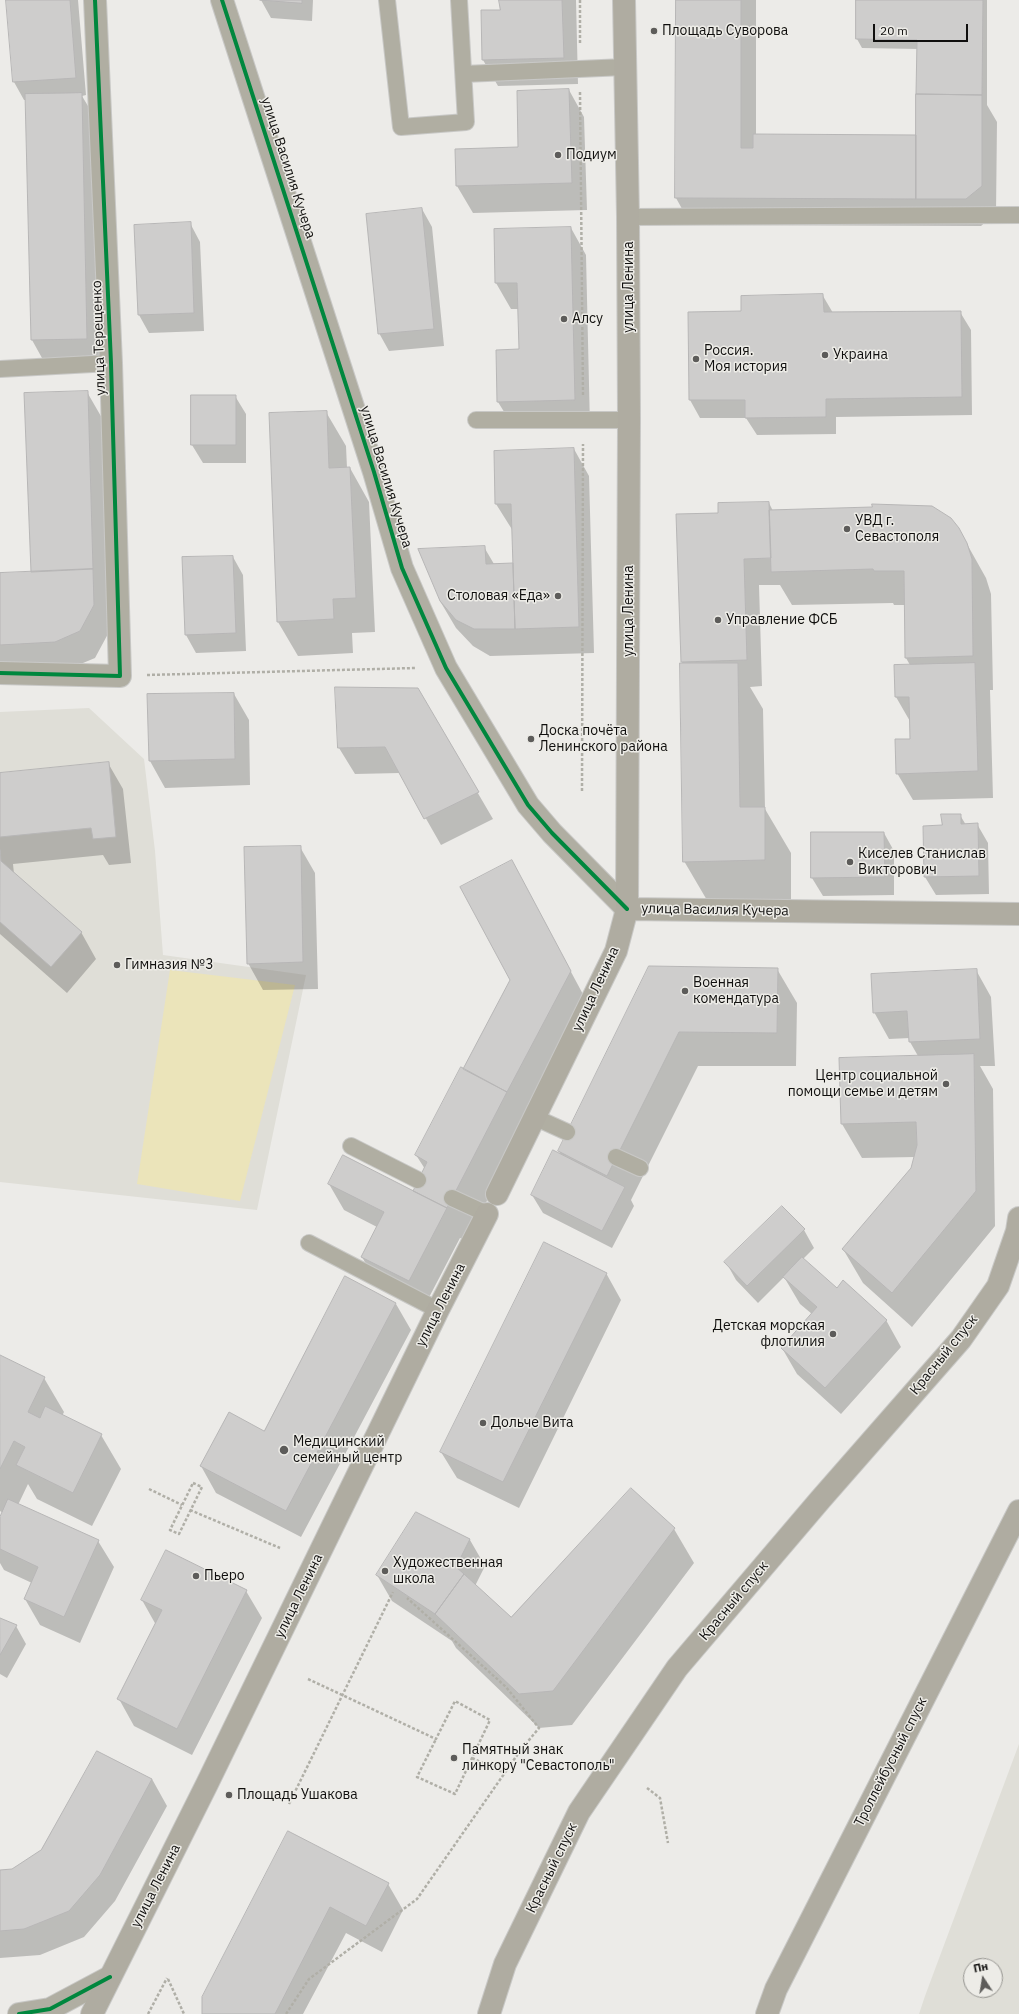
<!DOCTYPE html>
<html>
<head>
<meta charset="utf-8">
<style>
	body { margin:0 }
	#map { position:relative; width:1019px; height:2014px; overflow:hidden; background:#ecebe8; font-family:"IBM Plex Sans",sans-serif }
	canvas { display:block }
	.north { position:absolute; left:963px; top:1958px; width:40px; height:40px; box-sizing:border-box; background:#edece7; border:1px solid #959490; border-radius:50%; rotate:348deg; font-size:11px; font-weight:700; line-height:16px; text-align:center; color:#100f0e }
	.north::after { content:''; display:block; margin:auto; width:14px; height:18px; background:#5d5c5a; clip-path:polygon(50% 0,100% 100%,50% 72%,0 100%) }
	.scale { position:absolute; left:873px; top:24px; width:95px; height:18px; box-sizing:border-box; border:2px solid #100f0e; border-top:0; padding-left:5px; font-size:12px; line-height:14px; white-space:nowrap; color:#100f0e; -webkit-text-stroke:3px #edece7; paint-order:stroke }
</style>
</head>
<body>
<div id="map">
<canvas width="1019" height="2014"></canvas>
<div class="north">Пн</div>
<div class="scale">20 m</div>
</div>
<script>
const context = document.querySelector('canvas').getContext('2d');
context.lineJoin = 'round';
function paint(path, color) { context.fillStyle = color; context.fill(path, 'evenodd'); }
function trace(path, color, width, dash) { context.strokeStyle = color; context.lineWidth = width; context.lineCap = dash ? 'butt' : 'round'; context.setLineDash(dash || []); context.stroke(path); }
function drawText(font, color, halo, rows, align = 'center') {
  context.font = font + ' "IBM Plex Sans",sans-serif'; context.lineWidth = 3; context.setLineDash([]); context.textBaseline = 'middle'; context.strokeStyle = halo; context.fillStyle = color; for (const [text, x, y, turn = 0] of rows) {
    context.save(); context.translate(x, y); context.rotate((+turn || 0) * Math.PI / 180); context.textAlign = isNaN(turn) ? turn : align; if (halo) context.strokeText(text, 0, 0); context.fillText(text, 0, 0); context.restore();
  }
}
paint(new Path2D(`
	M89 708 144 759 155 851 163 955 306 975 257 1210 0 1182V712Z
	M1019 1744V2014H919L925 1996ZM971 1966H995V1990H971Z`), '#dfded7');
paint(new Path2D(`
	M170 970 295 985 240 1201 137 1184Z`), '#ebe4ba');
paint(new Path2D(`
	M7 0H78L86 95 82 96 97 121 102 365 47 367 32 340 26 100H24L14 82Z
	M261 0H313L312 21 271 18Z
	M500 0H576L578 84 498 86 483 60 501 11Z
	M677 0H756V135L917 136 918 49 862 48 857 39V0H987V105L997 122 996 213 981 226 691 225 676 198Z
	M569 90 584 117 587 210 473 213 457 186 456 150 519 148Z
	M422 209 432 227 444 346 389 351 379 333Z
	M190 223 200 242 204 331 149 333 139 315 135 226Z
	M571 228 586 255 590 427 514 428 498 402 520 350 519 309H511L496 283Z
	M823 296 833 313 960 312 971 330 972 415 836 417V434L757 435 746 418H700L690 400 689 313 742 312Z
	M87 392 102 418 109 632 95 658 71 668 0 672V574L32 572Z
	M235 396 246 414V463H203L192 445Z
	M326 412 346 446 347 468H350L369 502 375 632 352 633 353 653 298 656 278 622Z
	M574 449 589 476 594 653 490 656 473 646 456 628 440 601 484 547 494 564H514L513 531 496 504Z
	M769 503 773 511 958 528 986 578 991 594 993 690H990L993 798 913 800 897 773 911 740V723L896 697 910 665 906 658 905 605H894L893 603 792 605 780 585H759L762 686 750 687 763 709 765 809 791 853V906L711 907 684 861 682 662 719 514Z
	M233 557 243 575 246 651 196 653 186 635Z
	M417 689 493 819 441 845 400 773 355 774 339 748Z
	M234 694 249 720 250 785 165 788 150 761Z
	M108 763 123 789 131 863 109 865 103 855 13 864 14 874 81 932 96 959 67 993 0 934V774Z
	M960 815 966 825 977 824 988 843 989 894 936 895 925 877 924 827 943 826Z
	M812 833H884L894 851V895L823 896 812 878Z
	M300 847 315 873 318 989 263 990 248 963Z
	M526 888 585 998 526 1126 466 1241 460 1238 424 1307 377 1283 362 1257 377 1227 344 1210 329 1184 413 1192 425 1169 416 1155 466 1071 511 980Z
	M650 967 777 969 797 1003 796 1066H698L631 1200 634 1206 612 1248 543 1213 532 1195 561 1156 559 1151Z
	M976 970 991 997 995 1066H980L993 1089 995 1226 912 1327 863 1283 843 1249 912 1169 915 1157 862 1158 842 1124 840 1059 918 1056 910 1042V1038L889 1039 874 1012Z
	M782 1208 804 1230 814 1248 803 1259 837 1289 886 1320 901 1347 841 1414 797 1374 782 1348 812 1314 800 1304 784 1277 758 1303 736 1280 726 1262Z
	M606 1273 621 1300 519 1508 457 1478 441 1452Z
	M396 1304 411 1330 301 1537 216 1493 201 1466 264 1432Z
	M0 1356 44 1378 64 1412 62 1416 101 1435 121 1469 92 1526 37 1499 28 1484 18 1505 98 1541 114 1567 80 1643 40 1625 25 1599 32 1583 4 1570 0 1563V1519L3 1513 0 1511Z
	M417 1513 470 1540 485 1566 475 1586 511 1618 674 1529 694 1563 572 1725 539 1728 456 1648 452 1641 392 1601 377 1575Z
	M246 1591 262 1618 192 1755 134 1726 119 1699 156 1625 142 1600Z
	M0 1619 16 1626 26 1644 7 1678 0 1674Z
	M152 1779 167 1806 115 1901 84 1937 40 1955 0 1958V1871L12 1870Z
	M289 1832 388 1884 403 1910 382 1952 346 1933 303 2014H203Z`), '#0003');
const building = new Path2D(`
	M6 0H70L76 78 13 82Z
	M260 0H302V3Z
	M499 0H562L564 58 482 60 481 10H500Z
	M676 0H741V148H753V134L916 135V199L675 198Z
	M856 0H983L982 95 916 94 917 40 856 39Z
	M569 89 572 183 456 186 455 149 518 147 517 91Z
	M82 93 87 339 31 340 25 94Z
	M916 94 982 95V186L966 199H916Z
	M422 208 434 329 378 334 366 214Z
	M191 222 194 313 138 315 134 225Z
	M571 227 575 400 497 402 496 350 519 349 517 283H495L494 229Z
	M823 294 824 312 961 311 962 397 826 399V417L745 418V400H689L688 312 741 311V296Z
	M88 391 93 569 31 572 24 393Z
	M191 395H236V445H191Z
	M327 411 329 468 350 467 356 598 333 599 334 619 277 622 269 413Z
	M574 448 579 627 515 629 511 504H495L494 451Z
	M769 502 771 558 744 559 747 660 681 662 676 514 718 513V503Z
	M872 504 932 506 951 518 959 528 967 543 972 559 973 656 905 658 904 571H874L873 569 771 572 769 510 872 507Z
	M485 546 486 564 513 563 515 629H474L456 620 440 601 418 549Z
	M233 556 236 633 185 635 182 557Z
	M93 569 94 605 80 631 55 642 0 645V573Z
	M680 663H738L740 807H765V860L683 862Z
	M975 663 978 771 896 774 895 739H910L909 697H895L894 665Z
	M335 687 418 688 479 792 424 819 385 747 338 748Z
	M234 693 235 759 149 761 147 694Z
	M109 762 116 837 93 839 91 828 0 837V773Z
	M941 814H961V824L978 823 979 876 924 877 923 826 942 825Z
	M811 832H884L885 877 811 878Z
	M301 846 303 962 247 964 244 847Z
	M0 850 1 861 82 932 51 967 0 922Z
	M512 860 571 971 507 1092 463 1069 510 980 460 887Z
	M649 966 778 968 777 1033 679 1032 607 1176 558 1151Z
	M977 969 980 1039 909 1042 907 1011 873 1013 871 974Z
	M974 1054 976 1191 892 1293 842 1249 911 1168 917 1145 916 1122 841 1124 839 1058Z
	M461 1067 507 1092 447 1208 413 1191 427 1162 415 1155Z
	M553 1150 625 1187 602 1231 531 1195Z
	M343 1155 447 1208 409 1281 361 1257 384 1212 328 1184Z
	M782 1206 805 1229 747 1286 724 1262Z
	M544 1242 607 1273 503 1482 440 1452Z
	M802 1257 837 1288 843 1280 887 1320 825 1388 781 1348 817 1307 783 1277Z
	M345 1276 396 1303 286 1511 200 1466 229 1412 264 1431Z
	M0 1355 45 1377 28 1412 40 1418 45 1406 102 1434 73 1493 16 1465 25 1447 14 1441 0 1469Z
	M631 1488 675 1528 553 1691 519 1694 435 1614 464 1574 511 1617Z
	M8 1499 99 1540 64 1617 24 1599 38 1567 0 1549V1517Z
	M416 1512 470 1539 456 1567 464 1574 435 1614 376 1575Z
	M166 1550 247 1590 177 1729 117 1699 162 1610 141 1600Z
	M0 1618 17 1625 0 1655Z
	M97 1751 152 1779 100 1875 69 1911 24 1929 0 1931V1870L12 1869 41 1850Z
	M288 1831 389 1883 366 1926 330 1907 275 2014H202V1997Z`);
paint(building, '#cecdcc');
trace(building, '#b7b6b6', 1);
const service = new Path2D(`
	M387 0 401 127 466 122 459 0
	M464 74 625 67
	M628 217 1019 215
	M0 369 111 363
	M476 420H629
	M534 1117 567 1132
	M351 1146 418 1180
	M616 1157 640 1168
	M452 1198 487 1214
	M309 1243 438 1310`);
const minor = new Path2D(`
	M222 0 374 472 402 568 446 668 528 805 552 833 627 909
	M0 673 120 676 111 363 95 0
	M19 2014 50 2009 110 1977`);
const secondary = new Path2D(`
	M627 909 1019 914
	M497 1194 616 951 627 909 629 420 628 217 624 0
	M92 2014 207 1784 438 1310 487 1214
	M489 2014 505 1964 579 1812 677 1668 820 1500 961 1339 998 1286 1017 1231 1019 1218
	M767 2014 776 1989 1019 1511`);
trace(service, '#c8c8c6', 18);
trace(minor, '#c8c8c6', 24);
trace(secondary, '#c8c8c6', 24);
trace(new Path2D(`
	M580 0V43
	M580 92 583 395
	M147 675 416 668
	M582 791 583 444
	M193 1483 202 1487 179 1534 170 1530Z
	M149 1489 182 1505
	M190 1510 280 1548
	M308 1679 436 1739 455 1701 490 1720 455 1794 417 1777 436 1739
	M472 1758 505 1773
	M647 1788 660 1798 668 1843
	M289 1804 393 1592
	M168 1979 184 2014
	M148 2014 167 1978
	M286 2014 309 1979 417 1899 520 1751 539 1728 506 1687 407 1598`), '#b0afa7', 2.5, [3, 2]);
trace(service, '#b0aea2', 16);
trace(minor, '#b0aea2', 22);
trace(secondary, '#afaca1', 22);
trace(new Path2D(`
	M222 0 374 472 402 568 446 668 528 805 552 833 627 909
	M0 673 120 676 111 363 95 0
	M19 2014 50 2009 110 1977`), '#00873e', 4);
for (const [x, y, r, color] of [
	[654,31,4,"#5d5c5a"],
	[558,155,4,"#5d5c5a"],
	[564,319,4,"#5d5c5a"],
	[825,355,4,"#5d5c5a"],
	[696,359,4,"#5d5c5a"],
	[847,529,4,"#5d5c5a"],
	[558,596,4,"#5d5c5a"],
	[718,620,4,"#5d5c5a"],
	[531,739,4,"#5d5c5a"],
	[850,862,4,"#5d5c5a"],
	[117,965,4,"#5d5c5a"],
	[685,991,4,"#5d5c5a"],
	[946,1084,4,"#5d5c5a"],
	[833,1334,4,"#5d5c5a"],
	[483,1423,4,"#5d5c5a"],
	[284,1450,5,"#5d5c5a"],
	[385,1571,4,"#5d5c5a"],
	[196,1576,4,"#5d5c5a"],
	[454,1758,4,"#5d5c5a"],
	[229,1795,4,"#5d5c5a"]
]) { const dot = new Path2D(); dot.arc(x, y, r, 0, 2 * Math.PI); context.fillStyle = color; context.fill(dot); trace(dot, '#edece7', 1.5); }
drawText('14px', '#100f0e', '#edece7', [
	["Площадь Суворова",662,31],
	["Подиум",566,155],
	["Алсу",572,319],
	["Россия.",704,351],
	["Моя история",704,367],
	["Украина",833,355],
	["УВД г.",855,521],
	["Севастополя",855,537],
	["Столовая «Еда»",550,596,"right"],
	["Управление ФСБ",726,620],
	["Доска почёта",539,731],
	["Ленинского района",539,747],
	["Киселев Станислав",858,854],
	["Викторович",858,870],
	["Гимназия №3",125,965],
	["Военная",693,983],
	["комендатура",693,999],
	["Центр социальной",938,1076,"right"],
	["помощи семье и детям",938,1092,"right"],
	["Детская морская",825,1326,"right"],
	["флотилия",825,1342,"right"],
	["Дольче Вита",491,1423],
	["Медицинский",293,1442],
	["семейный центр",293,1458],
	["Художественная",393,1563],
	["школа",393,1579],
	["Пьеро",204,1576],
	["Памятный знак",462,1750],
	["линкору \"Севастополь\"",462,1766],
	["Площадь Ушакова",237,1795]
], 'left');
drawText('14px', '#100f0e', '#edece7', [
	["улица Василия Кучера",288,168,72],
	["улица Ленина",629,287,-90],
	["улица Терещенко",99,338,-92],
	["улица Василия Кучера",386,477,73],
	["улица Ленина",629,611,-90],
	["улица Василия Кучера",715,910,1],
	["улица Ленина",596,989,-65],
	["улица Ленина",441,1305,-63],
	["Красный спуск",944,1355,-51],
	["улица Ленина",299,1596,-64],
	["Красный спуск",734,1601,-50],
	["Троллейбусный спуск",891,1762,-63],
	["Красный спуск",552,1868,-64],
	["улица Ленина",156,1886,-63]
]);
</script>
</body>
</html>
